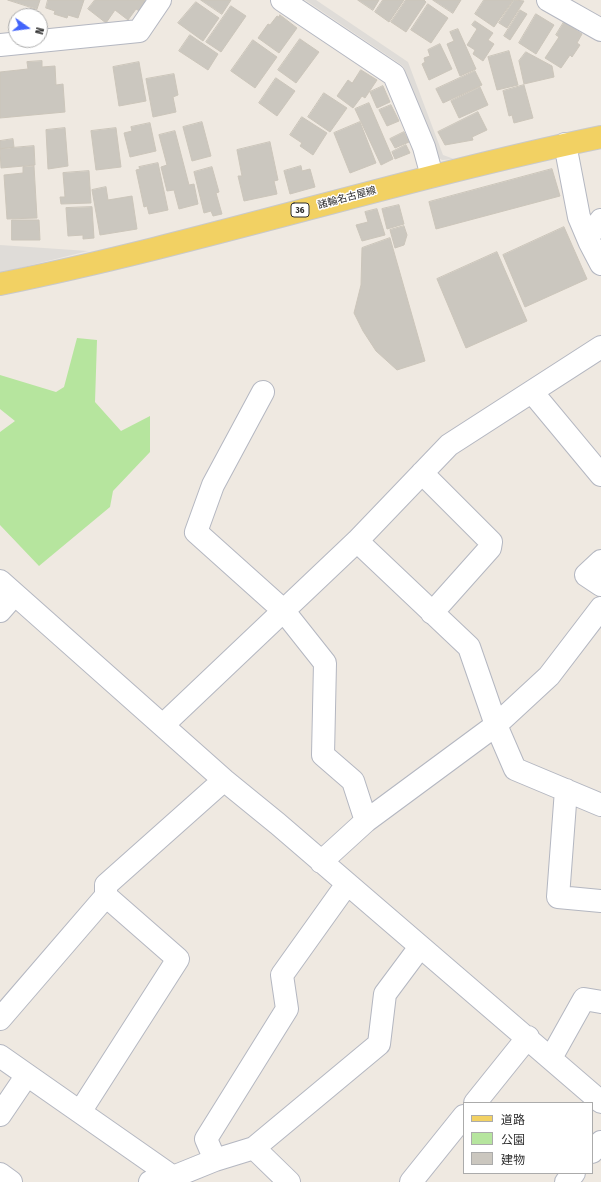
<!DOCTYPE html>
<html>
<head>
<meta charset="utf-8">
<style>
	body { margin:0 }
	#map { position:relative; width:601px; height:1182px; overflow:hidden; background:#efe9e1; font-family:"Fira Sans Condensed","Noto Sans JP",sans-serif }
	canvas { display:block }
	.legend { position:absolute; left:463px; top:1102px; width:130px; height:72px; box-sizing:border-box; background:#fff; border:1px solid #ababab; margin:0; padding:5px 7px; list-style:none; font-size:12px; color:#2e2e2e }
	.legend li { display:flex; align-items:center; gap:8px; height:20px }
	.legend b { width:20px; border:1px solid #ababab }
	.north { position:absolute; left:8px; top:8px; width:40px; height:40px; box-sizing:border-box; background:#fff; border:1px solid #ababab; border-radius:50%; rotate:104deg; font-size:11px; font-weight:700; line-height:16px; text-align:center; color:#2e2e2e }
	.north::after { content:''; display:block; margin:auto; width:14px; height:18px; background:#4264fb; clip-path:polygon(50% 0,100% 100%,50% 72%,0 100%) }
</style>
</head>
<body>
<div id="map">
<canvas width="601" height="1182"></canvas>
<ul class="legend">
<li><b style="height:5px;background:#f2d163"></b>道路</li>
<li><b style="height:11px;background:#b6e59e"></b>公園</li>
<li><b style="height:11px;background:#cbc7bf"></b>建物</li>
</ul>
<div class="north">N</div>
</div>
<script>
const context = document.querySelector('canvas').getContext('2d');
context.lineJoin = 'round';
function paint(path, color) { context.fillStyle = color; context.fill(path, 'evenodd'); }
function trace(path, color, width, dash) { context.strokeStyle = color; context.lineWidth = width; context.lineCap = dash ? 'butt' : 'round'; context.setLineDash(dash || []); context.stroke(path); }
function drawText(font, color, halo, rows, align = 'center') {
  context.font = font + ' "Fira Sans Condensed","Noto Sans JP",sans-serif'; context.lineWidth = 3; context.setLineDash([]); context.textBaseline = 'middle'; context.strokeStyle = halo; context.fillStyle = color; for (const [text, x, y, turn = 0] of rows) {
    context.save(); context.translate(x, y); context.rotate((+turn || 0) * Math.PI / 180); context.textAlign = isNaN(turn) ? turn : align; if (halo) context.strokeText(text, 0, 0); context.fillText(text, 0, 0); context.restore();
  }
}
paint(new Path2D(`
	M77 338 97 340 95 402 121 431 150 416V452L113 491 110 507 39 566 0 525V432L15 421 0 409V375L56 392 64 387Z`), '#b6e59e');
paint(new Path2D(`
	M305 0H316L408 62 443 155 454 159 442 160 437 157 403 66Z
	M0 245 88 251 0 273Z`), '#dfdcd8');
const building = new Path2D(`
	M8 0H40L37 9Z
	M48 0H84L78 18 68 15 67 18 54 14 55 11 46 8Z
	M95 0H144L147 4 141 12 136 9 128 20 115 10 106 23 88 9Z
	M201 0H231L222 14Z
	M358 0H379L373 10Z
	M383 0H404L389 22 375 12Z
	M406 0H424L426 2 406 32 391 22Z
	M433 0H461L453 13Z
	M484 0H513L494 27 475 14Z
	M514 0 524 1 507 28 499 23Z
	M196 2 219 18 203 41 178 23Z
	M428 4 448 18 431 43 411 30Z
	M231 6 246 16 221 52 206 42Z
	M520 10 527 14 510 40 504 36Z
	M536 14 554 25 536 54 519 43Z
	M280 15 297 28 279 53 258 38 268 24 270 25 277 16 279 17Z
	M475 21 493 33 488 40 494 44 483 61 473 54 475 50 467 45 477 29 472 25Z
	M564 22 582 34 577 43 580 45 572 57 570 55 561 68 545 58 559 37 556 35Z
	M458 29 476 69 460 76 447 44 454 41 450 32Z
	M190 35 218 54 208 70 179 51Z
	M300 39 319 52 296 83 278 70Z
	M253 40 277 57 255 88 231 71Z
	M440 44 452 69 429 80 422 64 425 62 424 58 430 56 428 50Z
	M509 51 518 85 497 90 488 57Z
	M526 52 552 66 554 77 524 84 519 61Z
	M42 61V67L55 66 56 85 63 84 65 112 0 118V72L28 69 27 62Z
	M139 62 146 101 119 106 113 67Z
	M361 70 377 80 365 98 362 96 353 108 337 96 348 80 352 83Z
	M475 71 482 85 443 103 436 89Z
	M174 74 178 95 173 97 176 112 153 117 146 79Z
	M276 78 295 91 277 116 259 103Z
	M524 85 533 118 514 123 512 115 509 116 503 91Z
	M383 86 390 102 377 108 370 92Z
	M480 87 488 105 459 118 451 101Z
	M324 93 347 108 330 132 308 117Z
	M369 103 393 159 381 165 355 109Z
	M391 105 399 121 387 126 379 110Z
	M478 112 487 130 472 137 473 140 445 145 438 132Z
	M302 117 327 133 313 155 300 146 302 143 290 135Z
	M202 122 211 156 192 161 183 127Z
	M360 122 376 163 350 173 334 133Z
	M150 123 156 151 130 157 124 133 132 131 131 127Z
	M65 128 68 166 48 169 46 130Z
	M116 128 121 167 96 170 91 131Z
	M175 131 189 185 194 184 198 204 179 209 174 190 167 191 161 167 167 165 159 135Z
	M404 132 409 142 395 148 390 139Z
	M13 139 14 147 0 149V141Z
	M270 142 278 180 274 181 277 194 244 201 238 176H242L237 150Z
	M406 145 410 153 395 159 392 152Z
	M34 146 35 165 1 168 0 149Z
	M158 163 168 210 149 214 147 206 144 207 136 170 140 169 139 167Z
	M34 166 37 218 7 219 4 175 23 173V167Z
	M301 166 302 171 310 169 315 187 290 194 284 171Z
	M212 167 219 192 216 193 222 214 213 216 211 211 204 213 194 172Z
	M552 169 560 196 436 229 429 202Z
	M89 171 91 203 61 204 60 197H65L63 173Z
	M106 187 108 200 132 196 137 229 100 235 92 190Z
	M399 205 404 224 387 229 382 209Z
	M92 207 94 238 83 239V235L68 236 66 208Z
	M377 209 385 235 362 241 356 225 368 222 365 212Z
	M12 220H39L40 240H12Z
	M404 226 407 235 404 245 395 248 390 230Z
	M564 227 587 279 525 307 503 255Z
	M390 238 425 361 397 370 376 351 363 331 354 313 361 285 362 248Z
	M497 252 527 321 466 348 437 279Z`);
paint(building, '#cbc7bf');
trace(building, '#cbc5ba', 1);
const minor = new Path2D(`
	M282 0 394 75 424 147 432 176
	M548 0 601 30
	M0 45 139 31 160 0
	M565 144 579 217 590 243 601 264
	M588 237 601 220
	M263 392 213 485 196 532 283 610 325 663 323 755 353 781 366 821
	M532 392 601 475
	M422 473 491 542 490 548 432 613
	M357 541 469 647 496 725 515 769 601 805
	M601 561 586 575 601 585
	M0 581 224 780 278 824 601 1102
	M0 611 14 595
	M163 725 357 541 449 445 601 347
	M566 790 558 897 601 901
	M321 862 366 821 496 725 549 676 601 608
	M0 1019 106 896V885L224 780
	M0 1056 80 1112 178 959 106 896
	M551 1058 584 999 601 1002
	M475 1103 528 1037
	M80 1112 173 1177 177 1182
	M0 1115 27 1075
	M254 1148 379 1044 385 994 420 947
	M592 1152 601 1142
	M215 1160 206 1139 287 1009 282 975 347 884
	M0 1174 11 1182
	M150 1182 173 1177 215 1160 254 1148 289 1182
	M411 1182 464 1116
	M566 1182 574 1173`);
const primary = new Path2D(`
	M0 284C202 243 399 179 601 137`);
trace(minor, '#b4b7c1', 24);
trace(primary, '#c9c9c9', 24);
trace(minor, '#fff', 22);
trace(primary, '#f2d163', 22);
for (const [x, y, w] of [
	[300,210,18]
]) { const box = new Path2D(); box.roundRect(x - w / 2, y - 7, w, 14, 3); context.fillStyle = '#fff'; context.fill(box); trace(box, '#2e2e2e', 1); }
drawText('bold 9px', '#2e2e2e', null, [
	["36",300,210]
]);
drawText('10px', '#2e2e2e', '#fff', [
	["諸輪名古屋線",347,198,-15]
]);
</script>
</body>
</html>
